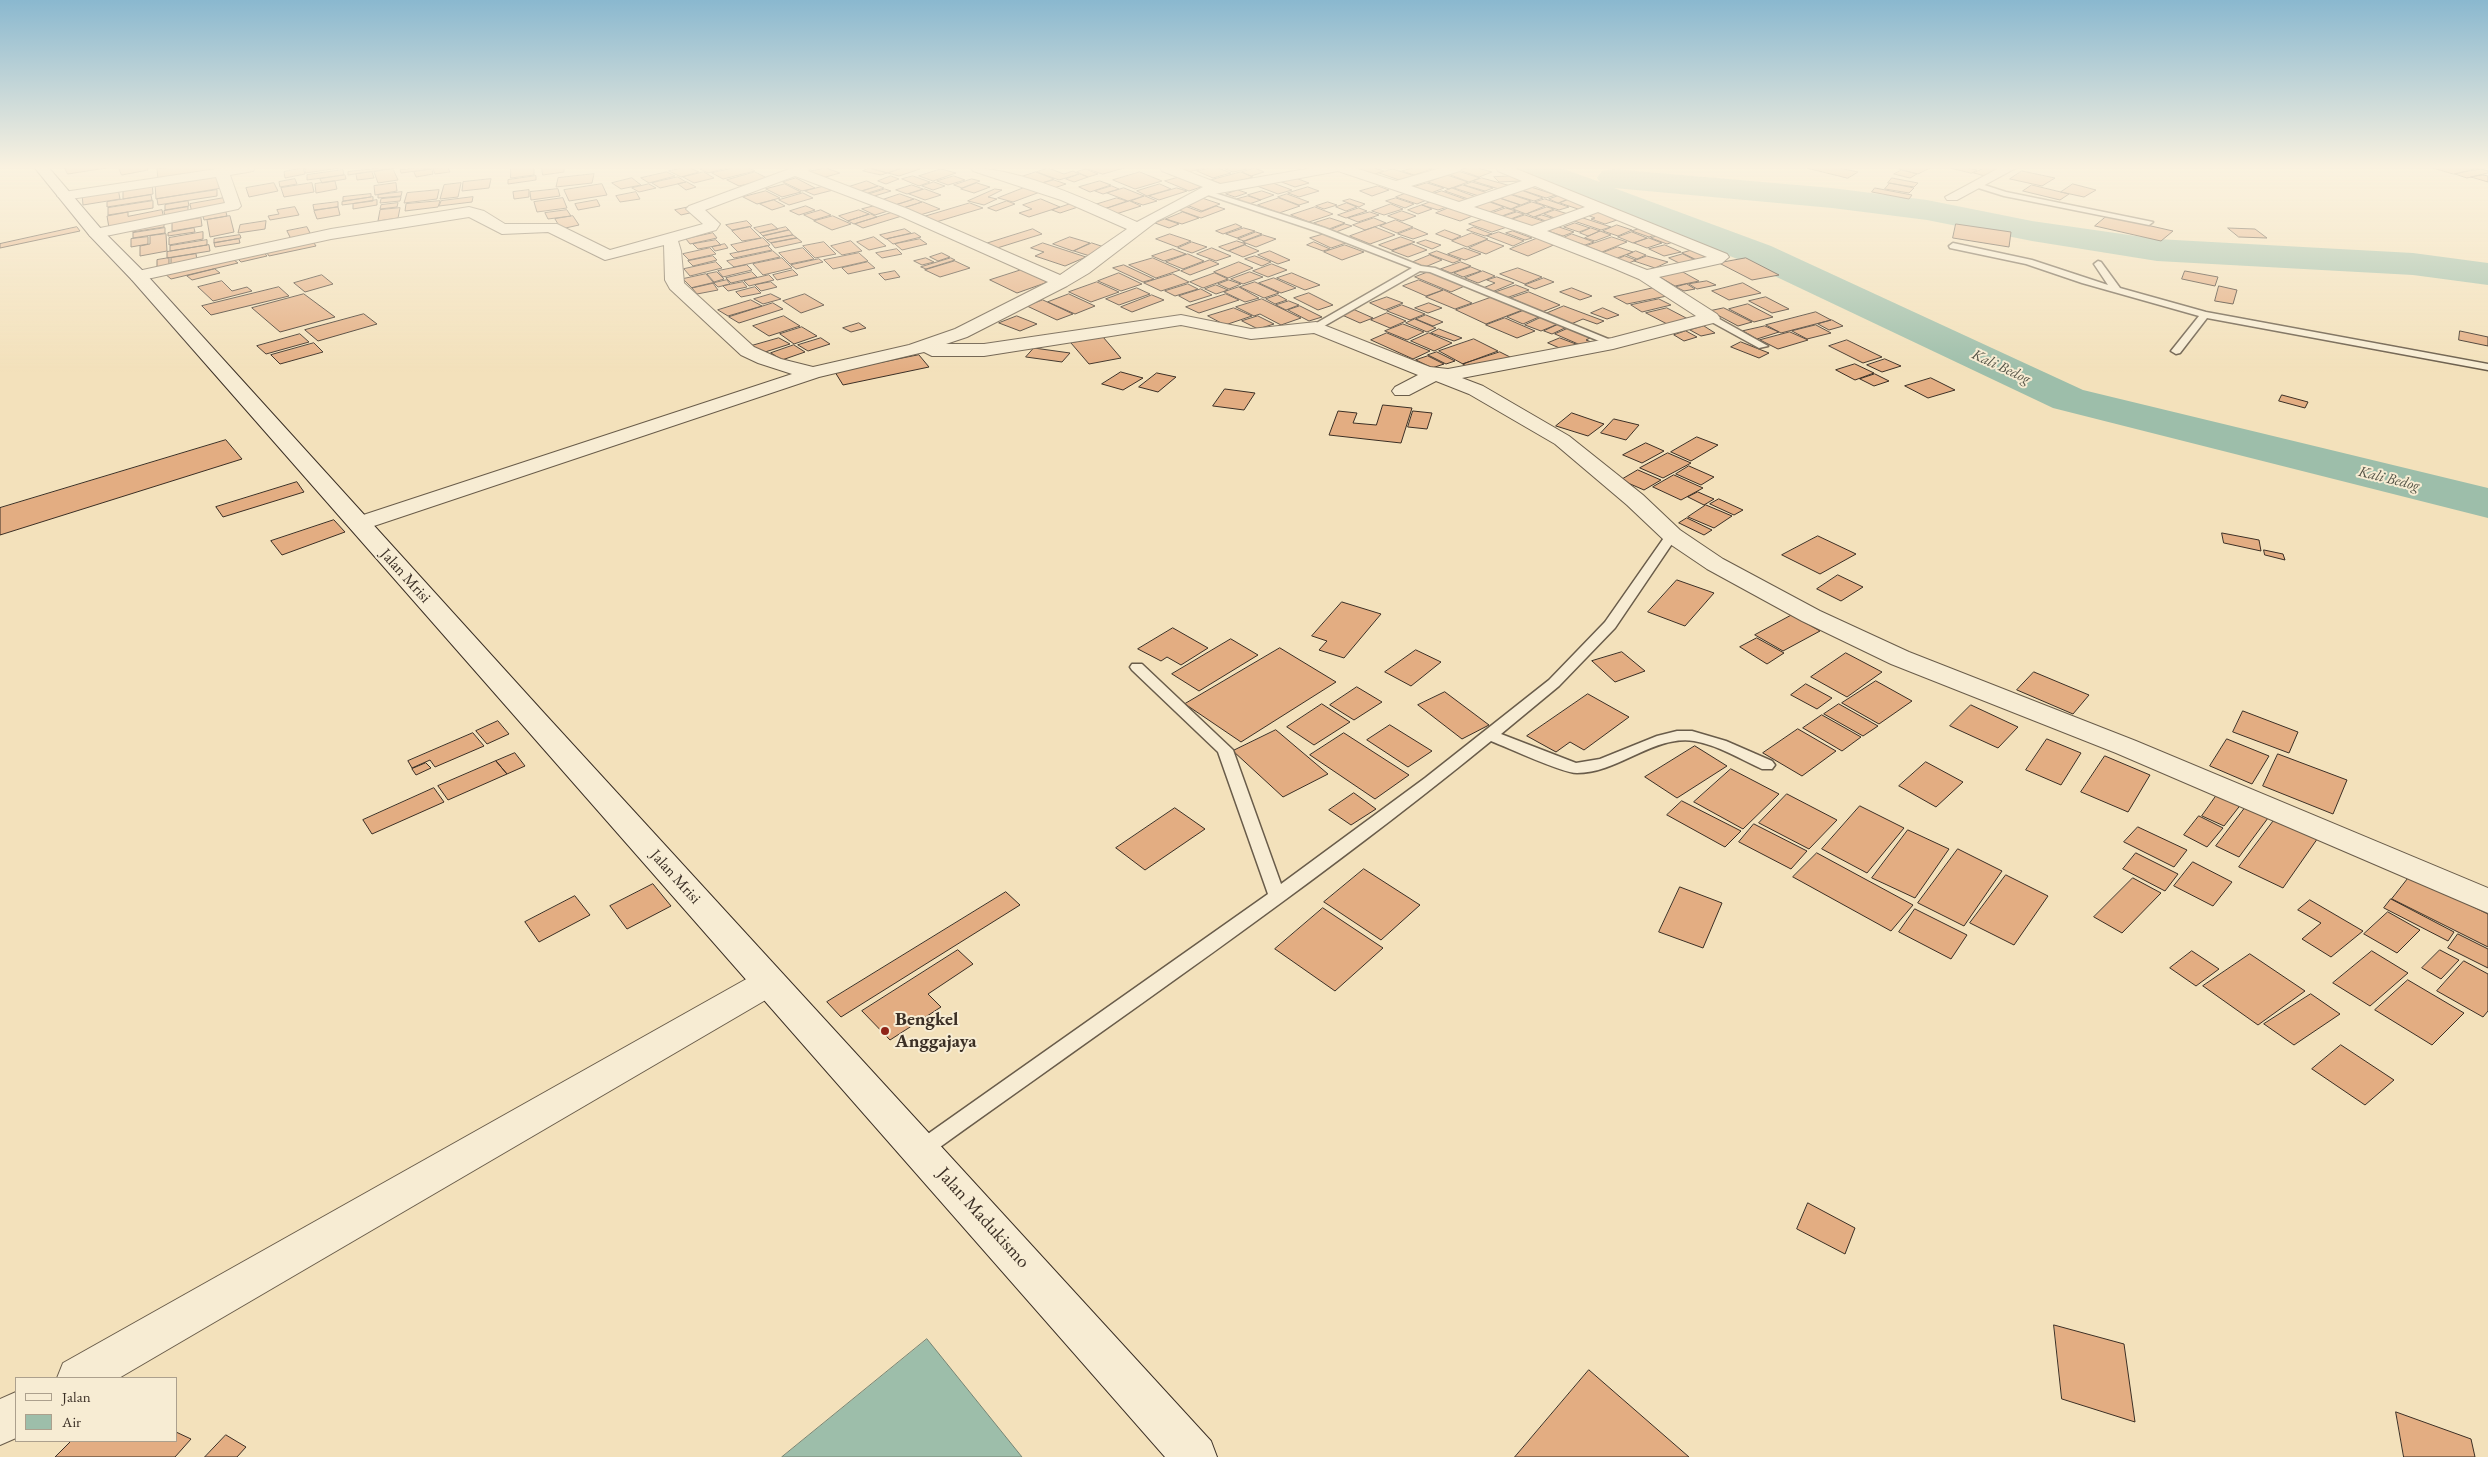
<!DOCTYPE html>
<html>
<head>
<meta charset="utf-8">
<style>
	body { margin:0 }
	#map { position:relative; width:2488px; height:1457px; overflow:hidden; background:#f3e1bb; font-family:"EB Garamond",serif }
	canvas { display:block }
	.legend { position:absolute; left:15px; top:1377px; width:162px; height:65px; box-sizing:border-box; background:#f7ecd3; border:1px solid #aca08d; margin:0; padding:6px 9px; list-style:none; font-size:15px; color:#3b2f25 }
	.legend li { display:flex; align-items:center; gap:10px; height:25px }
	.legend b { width:25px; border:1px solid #aca08d }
</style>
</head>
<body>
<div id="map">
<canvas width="2488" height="1457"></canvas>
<ul class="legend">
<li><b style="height:6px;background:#f7ecd3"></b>Jalan</li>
<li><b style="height:14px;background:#9dbeaa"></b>Air</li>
</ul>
</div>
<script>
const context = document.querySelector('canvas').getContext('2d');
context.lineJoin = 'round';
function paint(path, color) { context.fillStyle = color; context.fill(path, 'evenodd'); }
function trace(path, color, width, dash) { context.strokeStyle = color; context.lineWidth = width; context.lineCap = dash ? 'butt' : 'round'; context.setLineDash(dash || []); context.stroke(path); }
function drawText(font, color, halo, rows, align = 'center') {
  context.font = font + ' "EB Garamond",serif'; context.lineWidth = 4; context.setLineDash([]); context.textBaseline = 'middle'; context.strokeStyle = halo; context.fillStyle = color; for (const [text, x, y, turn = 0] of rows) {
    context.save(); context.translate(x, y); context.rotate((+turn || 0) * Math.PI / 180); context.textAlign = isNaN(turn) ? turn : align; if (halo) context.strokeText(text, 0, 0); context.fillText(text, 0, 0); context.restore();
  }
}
const water = new Path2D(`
	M927 1339 1022 1457H782Z`);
paint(water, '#9dbeaa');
trace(water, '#768575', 1);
paint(new Path2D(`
	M1518 168H1561L1600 182 1597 178 1602 171 1613 169 1832 188 1927 200 2032 221 2157 239 2413 253 2488 263V285L2413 275 2157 261 2032 241 1927 220 1832 208 1614 188 1771 246 2083 390 2488 488V518L2053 408 1745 262 1523 175Z`), '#9dbeaa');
const building = new Path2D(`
	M65 168H106L68 174Z
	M119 168H147L148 170 122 175Z
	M170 168H223V169L158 179 157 169Z
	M303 168 305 174 285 178 284 172Z
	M305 168H339L306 173Z
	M380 168H394L348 175V172Z
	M419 168 431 169 401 173 400 170Z
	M448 168 450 172 435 174 433 169Z
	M511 168H534V175L511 178Z
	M542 168H564V172L543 175Z
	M682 168H690L699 172 681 177 669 171Z
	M704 168H727L708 173 700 169Z
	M733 168H749L755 171 723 179 712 173Z
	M826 168 840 173 822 178 807 172Z
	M869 168 887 173 881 175 863 171Z
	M876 168H901L888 173 873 169Z
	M903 168H917L920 169 899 176 888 173Z
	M1048 168 1064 174 1073 171 1079 174 1059 180 1037 172Z
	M1085 168H1124L1103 174Z
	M1170 168H1204L1184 173Z
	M1210 168H1218L1231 173 1213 178 1197 171Z
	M1230 168H1244L1247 169 1233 172 1225 169Z
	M1255 168 1264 172 1251 176 1242 172Z
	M1351 168H1374L1384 171 1372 175Z
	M1413 168H1427L1432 169 1414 175 1402 171Z
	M1467 168H1478L1492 172 1479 177 1459 170Z
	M1807 168H1839L1858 172 1848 178Z
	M1902 168H1930L1918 174 1899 169Z
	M1950 168H1967L1977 170 1972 173Z
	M1984 168H2001L1985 176 1974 173Z
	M2433 168H2479L2454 174Z
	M393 169 398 180 378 183 374 172Z
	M432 169 433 174 416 177 414 172Z
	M941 169 956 173 933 181 919 176Z
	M1086 169 1098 174 1088 177 1077 172Z
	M1393 169 1415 176 1402 181 1379 173Z
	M2481 169 2488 171V173L2467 178 2455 174Z
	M343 170 344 175 307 180V175Z
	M1902 170 1917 174 1910 178 1894 174Z
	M1458 171 1480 178 1469 182 1448 174Z
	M2022 171 2055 178 2042 186 2010 179Z
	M372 172 374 178 357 180 356 174Z
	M667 172 675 176 649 183 641 178Z
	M704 172 714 178 694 183 683 177Z
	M755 172 769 179 739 186 727 180Z
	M1036 172 1054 179 1036 185 1018 178Z
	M1140 172 1162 181 1135 189 1113 180Z
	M1241 172 1253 177 1224 185 1211 180Z
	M219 174 222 188 156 199 155 183Z
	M594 174 592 183 556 187 558 178Z
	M1080 174 1088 177 1074 182 1066 179Z
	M345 175 346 179 322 183 320 179Z
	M1447 175 1468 182 1449 189 1428 182Z
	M2483 175 2488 176V182L2471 177Z
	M536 176V180L508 184V180Z
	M891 176 899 179 886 184 878 181Z
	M913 176 930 182 919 186 902 179Z
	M954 176 965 180 948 185 937 181Z
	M1516 176 1521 181 1499 182 1494 177Z
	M678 177 686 182 660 188 652 183Z
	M1180 177 1204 186 1189 191 1165 181Z
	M1293 177 1309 183 1295 187 1279 181Z
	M632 178 641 185 621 189 612 183Z
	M796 178 815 188 802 191 783 182Z
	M1482 178 1511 186 1502 190 1473 181Z
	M1892 178 1918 183 1914 187 1888 183Z
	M295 179 297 184 280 187 279 182Z
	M491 179 489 188 462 191 463 182Z
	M972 179 980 181 962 188 954 185Z
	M1054 180 1066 184 1051 189 1039 184Z
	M335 181 337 189 316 193 315 184Z
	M867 181 878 186 854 193 842 189Z
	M1100 181 1111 185 1090 192 1079 187Z
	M687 182 696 187 686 190 678 184Z
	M934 182 945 186 933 190 922 186Z
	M1270 182 1292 190 1278 194 1257 186Z
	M1472 182 1493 188 1485 191 1464 185Z
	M152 183 153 194 123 199V188Z
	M274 183 278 191 249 197 246 188Z
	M312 183 314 192 284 197 281 188Z
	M396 183 397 191 375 195 374 186Z
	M461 183 458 197 440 199 444 185Z
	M977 183 990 187 974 193 961 189Z
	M1427 183 1444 188 1431 193 1413 187Z
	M1890 183 1914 188 1909 193 1885 189Z
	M602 184 607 195 569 201 564 190Z
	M649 184 656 188 639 192 632 188Z
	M785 184 801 192 782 197 766 189Z
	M1160 184 1171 189 1147 196 1137 191Z
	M2073 184 2096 190 2084 197 2061 192Z
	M912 185 923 189 907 194 896 190Z
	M1463 185 1491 194 1482 197 1454 188Z
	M2032 185 2069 194 2060 200 2023 191Z
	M825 186 833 190 814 195 805 191Z
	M879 186 884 188 865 194 860 192Z
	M1112 186 1119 189 1103 194 1095 191Z
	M1378 186 1389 190 1372 196 1360 191Z
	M1026 187 1040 192 1013 202 998 198Z
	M1308 187 1319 191 1299 197 1288 193Z
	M1531 187 1556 195 1546 198 1522 190Z
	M118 188 120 199 83 205 82 194Z
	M1124 188 1144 196 1128 201 1107 193Z
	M1177 188 1187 191 1159 200 1149 196Z
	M1452 188 1479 198 1471 200 1445 191Z
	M1875 188 1912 195 1909 199 1872 192Z
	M558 189 560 196 531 200 530 192Z
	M885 189 891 191 871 197 866 195Z
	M925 189 941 195 925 200 909 194Z
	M995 189 1002 190 988 197 997 199 984 205 968 201Z
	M217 190V196L158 205 157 199Z
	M439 190 437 199 404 203 407 193Z
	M529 190V197L514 199 513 192Z
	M1238 190 1247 193 1235 197 1226 194Z
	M1521 190 1543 198 1534 201 1511 194Z
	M766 191 780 198 757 204 743 197Z
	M1262 191 1274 195 1260 200 1248 195Z
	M1442 191 1470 201 1461 204 1432 194Z
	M402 192 401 196 378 198V195Z
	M636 192 640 199 620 202 616 196Z
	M1409 192 1429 199 1417 204 1396 197Z
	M803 193 813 198 789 205 779 200Z
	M371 194V197L343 201V197Z
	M900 194 914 199 892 206 879 201Z
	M1287 194 1309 202 1299 205 1278 197Z
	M1509 194 1531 201 1521 205 1500 198Z
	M151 195 152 200 107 207V202Z
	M1561 195 1571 198 1558 203 1549 199Z
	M1145 196 1157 201 1143 205 1131 201Z
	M1248 196 1261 200 1249 204 1237 199Z
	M373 197V201L342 205V202Z
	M401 197 400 201 380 203 381 199Z
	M473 197 472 202 439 206 441 201Z
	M224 198 226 207 192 213 190 204Z
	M563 198 567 208 537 212 534 202Z
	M1117 198 1127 201 1104 209 1094 205Z
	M1202 198 1220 204 1202 211 1184 204Z
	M1279 198 1300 206 1279 213 1258 205Z
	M1396 198 1414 204 1405 208 1386 201Z
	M1499 198 1520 205 1511 209 1489 201Z
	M915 199 922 202 903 208 896 205Z
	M1041 199 1060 207 1029 217 1019 213 1032 209 1023 205Z
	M1350 199 1365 204 1359 207 1343 201Z
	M1545 199 1569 207 1559 210 1535 202Z
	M1570 199 1590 206 1581 210 1560 203Z
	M377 200V205L353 209V204Z
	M597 200 600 206 578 210 575 204Z
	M774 200 785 206 772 210 760 204Z
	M153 201V208L108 215V208Z
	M188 201 189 206 165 210V205Z
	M440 201 438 207 405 211 406 204Z
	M1007 201 1015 204 996 211 988 208Z
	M1130 201 1141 206 1116 214 1105 209Z
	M1433 201 1450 206 1438 210 1422 205Z
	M1487 201 1504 207 1487 213 1470 207Z
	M338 202V207L314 210 313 205Z
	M923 202 940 209 920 215 904 208Z
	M1328 202 1337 205 1324 209 1316 206Z
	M1532 202 1545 206 1526 214 1513 209Z
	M398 203 397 207 380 209 381 205Z
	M970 203 983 208 936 222 923 217Z
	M1073 203 1081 206 1060 213 1052 210Z
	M1347 203 1357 207 1346 211 1336 207Z
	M1391 204 1403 209 1384 215 1372 211Z
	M878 205 891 210 875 215 862 209Z
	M1182 205 1201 212 1216 206 1225 209 1201 218 1173 208Z
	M1422 205 1432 209 1418 214 1408 210Z
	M806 206 815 210 799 215 790 211Z
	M188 207V214L165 218 164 211Z
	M295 207 299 215 270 220 268 216 279 214 277 210Z
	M338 207 340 215 317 219 314 211Z
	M689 207 694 212 681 215 675 210Z
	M1315 207 1333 214 1309 222 1291 215Z
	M1451 207 1475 215 1460 221 1436 213Z
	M1547 207 1554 209 1534 217 1527 214Z
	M400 208 398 218 378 221 380 210Z
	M1359 208 1367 211 1346 218 1338 215Z
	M1506 208 1516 211 1499 217 1489 214Z
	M162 210 164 219 109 228 107 216 128 212V216Z
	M567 210 571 216 548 219 545 213Z
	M821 210 831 215 814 220 804 215Z
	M859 210 869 214 848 221 839 216Z
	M1555 210 1568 214 1557 219 1544 214Z
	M897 211 905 215 863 228 855 224Z
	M1402 211 1416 216 1402 221 1388 216Z
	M226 212 227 216 204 220 203 216Z
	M1183 212 1199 218 1182 224 1166 219Z
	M1370 212 1379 215 1358 222 1348 218Z
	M1517 212 1524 214 1508 220 1501 217Z
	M1595 212 1606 214 1620 219 1605 224 1591 219 1595 218 1587 215Z
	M871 214 877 217 854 224 848 221Z
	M1525 215 1546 222 1532 227 1510 220Z
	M1542 215 1555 219 1548 222 1535 217Z
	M230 216 234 232 210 237 207 220Z
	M573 216 579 225 561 229 555 219Z
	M833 216 851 224 832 230 814 221Z
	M2107 216 2173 231 2161 241 2095 226Z
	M1580 217 1611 227 1601 230 1571 220Z
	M201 218 202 226 172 231V223Z
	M1330 218 1345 223 1329 229 1314 223Z
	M1374 218 1386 223 1365 230 1353 225Z
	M1165 219 1179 224 1169 228 1155 223Z
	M1484 219 1507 227 1492 232 1469 224Z
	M1396 220 1413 227 1397 233 1380 226Z
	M266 221 265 229 238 233 240 225Z
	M747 221 752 226 732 230 726 225Z
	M164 222V227L132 232V227Z
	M1575 223 1590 228 1579 232 1564 227Z
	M772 224 778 229 760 233 754 228Z
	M1236 224 1242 227 1223 234 1216 231Z
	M1345 224 1352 226 1336 232 1330 230Z
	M1956 224 2011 232 2009 247 1953 238Z
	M1617 225 1632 230 1618 236 1603 231Z
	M1556 226 1574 232 1563 236 1545 230Z
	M77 227 80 231 0 248V244Z
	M307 227 311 235 291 239 287 231Z
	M750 227 761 238 742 241 732 231Z
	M786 227 789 230 763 236 760 233Z
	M1375 227 1395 235 1370 244 1350 236Z
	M1474 227 1492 234 1485 236 1467 230Z
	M1645 227 1661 233 1649 237 1632 231Z
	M165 228V233L133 238V233Z
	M194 228 195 232 168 236V233Z
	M1244 228 1255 231 1237 238 1226 234Z
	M1414 228 1428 234 1413 239 1398 234Z
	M1591 228 1600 231 1588 236 1580 233Z
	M2228 228 2255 229 2267 238 2239 237Z
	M905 229 911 233 886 239 880 235Z
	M1033 229 1042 234 994 249 985 244Z
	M789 230 793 235 767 240 763 236Z
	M1445 230 1461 236 1452 240 1436 234Z
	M1513 231 1532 238 1525 240 1506 233Z
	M1600 231 1611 235 1595 241 1585 238Z
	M203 232V239L169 245V238Z
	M1256 232 1262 234 1244 241 1238 239Z
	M1499 232 1524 241 1513 246 1487 236Z
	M1632 232 1647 238 1633 243 1618 237Z
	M713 233 717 238 690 244 686 239Z
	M915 233 921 237 893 244 887 239Z
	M1472 233 1488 239 1467 247 1452 241Z
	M166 234 167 251 140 256V246L150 244V236Z
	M1170 234 1191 241 1177 247 1156 239Z
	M1324 234 1346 243 1331 248 1310 238Z
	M1572 234 1594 242 1585 245 1563 238Z
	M1663 234 1679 240 1667 244 1651 238Z
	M240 235 241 238 214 243V239Z
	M793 235 797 238 771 243 767 240Z
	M1263 235 1276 239 1256 247 1243 242Z
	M148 237V244L131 247V239Z
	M874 237 886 246 869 250 857 242Z
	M1070 237 1090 243 1073 251 1053 244Z
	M1401 237 1415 242 1392 250 1379 245Z
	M1612 237 1627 242 1602 252 1586 246Z
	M763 238 770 245 738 252 731 245Z
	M797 238 802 242 775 248 771 243Z
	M1538 238 1556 244 1528 256 1510 249Z
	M1649 238 1662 243 1647 248 1634 243Z
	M239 239 240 243 215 247 214 243Z
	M920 239 927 244 902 250 895 244Z
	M207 240V245L170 251V246Z
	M312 240 316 246 269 256 265 250Z
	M716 240 721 245 698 249 693 244Z
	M1426 240 1441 245 1432 249 1417 243Z
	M1487 240 1504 246 1486 254 1469 248Z
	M851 241 862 251 842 255 831 246Z
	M1237 241 1246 244 1228 251 1219 247Z
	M824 242 836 254 815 258 803 246Z
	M1192 242 1207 247 1192 253 1178 248Z
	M1314 242 1330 249 1323 251 1307 245Z
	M1043 243 1086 257 1065 266 1035 256 1044 252 1031 248Z
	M1092 243 1110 249 1093 257 1074 251Z
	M725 244 728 248 715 251 712 247Z
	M1412 244 1427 250 1408 257 1392 251Z
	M209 245 210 251 167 258V252Z
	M1245 245 1259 251 1243 257 1229 251Z
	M1345 245 1364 252 1342 260 1324 252Z
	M1665 245 1681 252 1664 256 1649 249Z
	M768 246 772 250 734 258 730 254Z
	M1618 247 1633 252 1617 258 1602 253Z
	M710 248 716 254 689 260 683 254Z
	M803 248 814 259 790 264 779 253Z
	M1212 248 1231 256 1216 261 1197 254Z
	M1464 248 1481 254 1465 260 1448 254Z
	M897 249 902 254 882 258 876 253Z
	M1173 249 1186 254 1164 261 1152 256Z
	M1696 249 1713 257 1699 261 1682 253Z
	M262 250 267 256 241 262 236 257Z
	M773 251 780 257 734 267 727 261Z
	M1270 251 1290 260 1278 264 1258 255Z
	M1437 251 1461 260 1453 263 1429 254Z
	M1636 251 1646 255 1637 259 1627 255Z
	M859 253 868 261 833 269 824 260Z
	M942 253 950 257 938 261 930 257Z
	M196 254 197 260 171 264V258Z
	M1188 254 1204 261 1183 269 1166 262Z
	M1683 254 1697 261 1683 265 1669 258Z
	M1430 255 1442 260 1425 267 1413 262Z
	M713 256 717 260 693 266 688 261Z
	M1255 256 1271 262 1262 266 1245 259Z
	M1625 256 1636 260 1629 263 1618 259Z
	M1647 256 1668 262 1655 268 1634 261Z
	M230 257 238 263 171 279 164 273Z
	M169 258V265L157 267V260Z
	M782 258 792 268 763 275 753 264Z
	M926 258 934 262 922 265 914 261Z
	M951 258 955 260 926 269 921 267Z
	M1153 258 1180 270 1156 278 1129 265Z
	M1746 258 1779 275 1752 280 1719 263Z
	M819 259 823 262 796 269 791 265Z
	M1210 260 1219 264 1190 275 1181 271Z
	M955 261 970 268 940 277 925 270Z
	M716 262 722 268 690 276 684 269Z
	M868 262 875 268 848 274 842 268Z
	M1239 262 1253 268 1228 278 1214 272Z
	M1461 262 1471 266 1451 273 1441 269Z
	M1272 264 1287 270 1268 277 1253 271Z
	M747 265 752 270 723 277 718 271Z
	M1124 265 1154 279 1143 282 1113 268Z
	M1471 267 1481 271 1463 277 1454 273Z
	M1518 268 1542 277 1525 284 1500 274Z
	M215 269 220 273 192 280 187 276Z
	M793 270 798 275 777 280 773 275Z
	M1021 270 1048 282 1017 293 990 280Z
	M895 271 900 277 885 280 879 274Z
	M1431 271 1467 285 1451 292 1415 277Z
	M1483 271 1495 276 1478 283 1465 278Z
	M1681 271 1699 281 1675 286 1658 276Z
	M2185 271 2218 277 2215 286 2182 279Z
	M717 272 724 279 714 282 707 274Z
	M752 272 757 277 731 283 726 278Z
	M1250 272 1263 277 1243 284 1231 279Z
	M1119 273 1142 284 1121 291 1098 281Z
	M1215 273 1228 279 1203 288 1190 282Z
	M1292 273 1320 285 1305 290 1277 278Z
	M706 274 714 283 692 288 683 279Z
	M1173 274 1189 282 1161 291 1144 283Z
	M322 275 333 284 305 292 294 283Z
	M769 275 774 280 749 286 744 281Z
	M1497 277 1514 283 1492 292 1483 288 1495 283 1487 280Z
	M1274 278 1296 288 1281 293 1259 283Z
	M1544 278 1554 282 1535 289 1525 285Z
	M727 280 730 284 718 287 714 283Z
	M1229 280 1241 284 1229 289 1218 284Z
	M1419 280 1443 290 1426 296 1403 286Z
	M222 281 232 291 247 287 252 291 213 301 198 287Z
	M1707 281 1716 285 1697 289 1689 284Z
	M743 282 747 287 728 291 723 286Z
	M771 282 777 287 761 291 755 285Z
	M1097 282 1119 292 1091 302 1069 292Z
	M1255 282 1279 293 1264 298 1240 287Z
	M713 283 718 290 697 294 692 288Z
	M1743 283 1761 293 1729 300 1712 291Z
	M1188 284 1198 289 1175 296 1165 291Z
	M1687 284 1695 289 1684 291 1676 287Z
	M1216 285 1228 290 1216 294 1205 289Z
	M1516 285 1529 290 1506 298 1493 293Z
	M2219 286 2237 290 2233 304 2215 301Z
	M279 287 289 296 211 315 202 306Z
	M755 287 761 293 741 297 736 292Z
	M1239 287 1259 298 1245 302 1224 292Z
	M1137 288 1150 294 1119 305 1106 299Z
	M1572 288 1592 296 1580 300 1560 292Z
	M1653 288 1667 296 1627 304 1614 297Z
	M1201 289 1212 295 1190 302 1179 296Z
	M1444 290 1472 303 1455 309 1426 297Z
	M1529 292 1560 305 1542 312 1511 298Z
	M1309 293 1333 305 1318 310 1294 298Z
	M304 294 335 317 280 332 252 308Z
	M771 294 781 299 763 304 754 299Z
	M805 294 824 305 801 313 783 301Z
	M1069 294 1095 306 1075 314 1048 302Z
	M1226 294 1239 300 1199 313 1186 307Z
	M1152 295 1164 300 1132 312 1121 307Z
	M1278 295 1287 300 1275 304 1266 299Z
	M1495 296 1525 309 1486 324 1456 310Z
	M1387 297 1403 303 1385 310 1370 303Z
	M1766 297 1789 309 1772 313 1749 301Z
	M1262 299 1301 318 1281 325 1260 314 1254 316 1236 307Z
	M1659 299 1671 305 1642 312 1631 305Z
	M751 300 762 306 728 316 718 310Z
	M1043 300 1073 314 1057 320 1027 306Z
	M1289 301 1299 305 1286 310 1276 305Z
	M773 303 783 309 739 323 729 317Z
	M1429 303 1442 308 1428 313 1415 308Z
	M1748 304 1773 317 1754 322 1729 309Z
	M1402 305 1425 314 1410 320 1387 311Z
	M1300 306 1322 317 1309 321 1288 310Z
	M1564 306 1604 321 1597 324 1583 319 1571 324 1545 314Z
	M1234 308 1252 316 1225 325 1208 316Z
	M1603 308 1619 315 1607 319 1591 313Z
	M1667 308 1690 320 1669 325 1646 313Z
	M1724 308 1752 322 1738 326 1710 311Z
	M1355 310 1373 318 1360 323 1342 315Z
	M1525 310 1541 316 1523 324 1507 317Z
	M1816 312 1831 320 1781 333 1766 325Z
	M1387 313 1406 321 1390 328 1371 320Z
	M364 314 377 324 318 341 305 330Z
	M1426 315 1443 322 1433 326 1416 319Z
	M784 316 800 326 769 336 753 326Z
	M1017 316 1037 324 1020 331 999 323Z
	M1258 316 1274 324 1258 329 1242 321Z
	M1542 317 1558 324 1541 331 1525 325Z
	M1505 318 1535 331 1517 338 1486 325Z
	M1415 319 1436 328 1427 332 1406 323Z
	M1832 320 1843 326 1829 330 1818 324Z
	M859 323 866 328 851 332 843 328Z
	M1403 324 1424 332 1407 340 1385 331Z
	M1559 324 1567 327 1552 334 1544 331Z
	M1816 325 1831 333 1807 339 1792 331Z
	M1704 326 1715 333 1701 336 1690 330Z
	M1765 326 1779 332 1757 339 1743 331Z
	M802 327 817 336 794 344 780 334Z
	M1569 328 1592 337 1586 340 1594 343 1585 347 1555 334Z
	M1439 329 1462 338 1454 341 1431 333Z
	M1686 331 1697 337 1684 341 1674 335Z
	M2460 331 2488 337V346L2459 340Z
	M1790 332 1808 340 1778 349 1760 340Z
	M1387 333 1430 351 1413 359 1371 340Z
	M1429 333 1452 343 1434 351 1411 341Z
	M300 334 309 342 266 354 257 346Z
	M1103 337 1121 358 1089 364 1071 343Z
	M779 338 790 344 762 353 751 346Z
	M821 338 830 344 808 351 798 345Z
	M1560 338 1576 344 1564 350 1548 343Z
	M1474 339 1498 351 1463 364 1439 351Z
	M1847 340 1882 357 1863 363 1829 346Z
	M1741 342 1769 353 1759 358 1731 347Z
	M314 343 323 352 280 364 271 355Z
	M794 345 805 352 782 360 771 353Z
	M1034 348 1070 353 1062 362 1026 357Z
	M1437 352 1455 361 1446 364 1428 355Z
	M1500 352 1516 360 1471 369 1463 364Z
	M919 355 929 367 843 385 835 372Z
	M1428 356 1444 364 1432 368 1416 360Z
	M1885 359 1901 366 1882 372 1867 365Z
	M1855 364 1874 373 1855 380 1836 370Z
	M1121 372 1143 378 1123 390 1102 384Z
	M1157 373 1176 377 1158 392 1139 387Z
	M1875 374 1889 381 1874 386 1860 379Z
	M1931 378 1955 390 1928 398 1905 386Z
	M1225 389 1255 393 1244 410 1213 406Z
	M2282 395 2308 402 2305 408 2279 401Z
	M1383 405 1412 408 1401 443 1329 435 1338 411 1357 413 1353 423 1376 425Z
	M1413 411 1432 413 1427 429 1408 427Z
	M1572 413 1604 424 1588 436 1556 426Z
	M1614 419 1639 425 1626 440 1601 433Z
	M1697 437 1718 445 1691 461 1671 452Z
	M226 440 242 459 0 535V508Z
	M1646 443 1664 451 1642 463 1623 455Z
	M1668 453 1691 463 1663 478 1640 468Z
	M1689 466 1714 477 1701 485 1676 474Z
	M1638 470 1661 480 1644 490 1621 480Z
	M1674 475 1703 488 1681 500 1653 487Z
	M297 482 304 492 223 517 216 507Z
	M1698 492 1714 499 1704 505 1688 497Z
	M1719 499 1743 510 1734 515 1710 504Z
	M1706 505 1732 516 1714 528 1688 517Z
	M1687 518 1712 530 1704 535 1679 523Z
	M334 520 345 532 282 555 271 541Z
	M2222 533 2259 540 2261 551 2224 543Z
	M1818 536 1856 554 1820 574 1782 555Z
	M2264 550 2283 554 2285 560 2265 555Z
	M1838 575 1863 587 1841 601 1817 589Z
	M1677 580 1714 593 1685 626 1648 612Z
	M1342 602 1381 614 1344 658 1319 650 1327 641 1312 636Z
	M1792 615 1820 631 1783 651 1755 635Z
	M1173 628 1208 648 1181 665 1167 657 1161 661 1138 649Z
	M1757 638 1784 653 1767 664 1740 647Z
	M1231 639 1258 655 1199 691 1172 674Z
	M1280 648 1336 682 1241 742 1185 704Z
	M1416 650 1441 662 1411 686 1385 672Z
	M1622 652 1645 671 1615 682 1592 661Z
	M1846 653 1882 672 1847 697 1811 677Z
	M2034 672 2089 695 2073 714 2017 690Z
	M1876 681 1912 701 1879 724 1842 703Z
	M1806 684 1832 698 1817 709 1791 695Z
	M1357 687 1382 702 1354 720 1330 705Z
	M1445 692 1489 725 1462 739 1418 705Z
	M1588 694 1629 717 1584 750 1570 742 1556 752 1527 736Z
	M1322 704 1350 722 1314 745 1287 727Z
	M1839 704 1878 726 1863 736 1824 714Z
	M1971 705 2018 727 1998 748 1950 726Z
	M2243 711 2298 732 2289 753 2233 732Z
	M1822 715 1861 737 1842 751 1803 728Z
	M498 721 509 734 487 744 476 731Z
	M1390 725 1432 751 1408 767 1367 740Z
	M1798 729 1836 751 1802 776 1763 753Z
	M1276 730 1328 774 1283 797 1233 751Z
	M473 733 484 746 435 767 430 760 412 768 408 761Z
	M1344 733 1409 775 1375 799 1310 755Z
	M2047 739 2081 753 2061 785 2026 770Z
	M2227 739 2269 756 2252 784 2210 766Z
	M1695 746 1727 766 1677 798 1645 777Z
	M515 753 525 766 507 774 496 761Z
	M2278 754 2347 780 2333 814 2263 786Z
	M2105 756 2150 775 2128 812 2081 792Z
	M496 761 507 774 448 800 438 786Z
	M1926 762 1963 782 1936 807 1899 786Z
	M426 763 431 768 416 775 412 769Z
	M1731 769 1779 794 1743 829 1694 802Z
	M434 788 444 802 372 834 363 820Z
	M2219 792 2242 803 2224 826 2202 816Z
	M1354 793 1376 809 1351 825 1329 810Z
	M1787 794 1837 820 1809 849 1759 823Z
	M1682 801 1741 831 1725 847 1667 815Z
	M2248 804 2271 814 2239 857 2216 846Z
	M1860 806 1904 828 1867 873 1822 849Z
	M1175 808 1205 829 1145 870 1116 848Z
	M2278 815 2320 835 2283 888 2239 867Z
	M2199 816 2223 828 2207 847 2184 835Z
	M1754 824 1807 851 1791 869 1739 842Z
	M2138 827 2187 850 2174 867 2124 842Z
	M1908 830 1949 849 1915 898 1872 878Z
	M1958 849 2002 871 1964 926 1918 903Z
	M1817 853 1913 905 1891 931 1793 877Z
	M2136 853 2178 874 2165 891 2123 869Z
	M2193 862 2232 882 2213 906 2174 886Z
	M1364 869 1420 905 1381 940 1324 902Z
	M2006 875 2048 896 2014 945 1970 923Z
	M2410 876 2488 914V947L2392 899Z
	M2133 878 2161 893 2122 933 2094 917Z
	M653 884 671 906 627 929 610 906Z
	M1680 887 1722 903 1703 948 1659 932Z
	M1006 892 1020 905 841 1017 827 1002Z
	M575 896 590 915 539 942 525 922Z
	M2391 899 2454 932 2448 941 2384 908Z
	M2310 900 2363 931 2331 957 2302 939 2321 923 2298 910Z
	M1323 908 1383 948 1335 991 1275 949Z
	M1915 909 1967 935 1951 959 1899 932Z
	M2388 912 2420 930 2397 953 2364 934Z
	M2458 934 2488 949V968L2448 948Z
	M958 950 973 964 928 994 941 1007 890 1040 862 1011Z
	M2440 950 2459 960 2441 979 2422 968Z
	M2192 951 2219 969 2196 986 2170 968Z
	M2372 951 2408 973 2370 1006 2333 983Z
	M2250 954 2305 991 2258 1025 2203 986Z
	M2464 961 2488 974V1011L2483 1017 2437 991Z
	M2408 980 2464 1013 2432 1045 2375 1010Z
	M2311 994 2340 1014 2294 1045 2264 1024Z
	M2341 1045 2394 1080 2365 1105 2312 1069Z
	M1808 1203 1855 1228 1845 1254 1797 1229Z
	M2054 1325 2124 1344 2135 1422 2062 1399Z
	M1589 1370 1689 1457H1515Z
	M2396 1412 2471 1439 2475 1457H2404Z
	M176 1432 191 1439 175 1457H55L71 1441H176Z
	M226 1435 246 1447 237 1457H205Z`);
paint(building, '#e3ad82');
trace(building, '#3b2f25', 1);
const lane = new Path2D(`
	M1975 182 2006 192 2153 222 2149 225 2004 196 1972 186 1971 184Z
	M1202 189 1325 228 1421 266 1435 268 1618 343 1609 345 1430 272 1420 271 1319 329H1313V325L1412 268 1319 232 1202 193Z
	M1953 243 2032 260 2108 285 2094 264 2098 261 2101 262 2120 288 2206 312 2488 364V370L2207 318 2180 353 2176 354 2171 351 2199 316 2082 283 2026 264 1950 248 1949 246Z
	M1708 316H1714L1768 346 1759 348 1708 320Z
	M1672 531 1678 535 1615 628 1559 686 1501 734 1576 763 1600 759 1657 736 1677 731H1692L1726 741 1772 761 1775 765 1772 769H1762C1740 759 1718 745 1694 741 1653 735 1619 773 1577 773 1562 773 1509 748 1491 741 1311 888 1118 1019 929 1155L922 1158 915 1155 912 1149 915 1143 1268 894 1218 752 1132 670 1130 667 1132 664H1142L1233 750 1281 884 1425 778 1549 680 1605 622 1668 532Z`);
const street = new Path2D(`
	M223 168H255L253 171 230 175 241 206 238 209 96 238 90 236 88 233 90 230 225 203 216 177 64 200 57 196 64 192Z
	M792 168H811L808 171 908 209 1060 275 1127 229 1061 200 973 171 971 168C1020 168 1092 202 1137 222L1203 187 1162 171 1160 168H1179L1220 184 1312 168H1355L1396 181 1441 168H1462L1460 171 1411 186 1459 202 1522 181 1498 171 1496 168H1514L1727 254 1729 257 1722 263 1659 277 1717 314 1720 318 1717 322 1613 349 1462 378 1483 386 1569 436 1643 495 1680 530 1723 559 1820 611 1909 652 2136 741 2488 888V913L2116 753 1891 664 1802 621 1707 569 1664 540 1627 505 1555 444 1469 394 1436 381 1409 395H1395L1392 391 1395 387 1418 375 1314 333 1251 339 1181 325 984 356H932L924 352 819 377 359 531 351 529 348 524 351 519 792 374 758 363 741 355 670 289 665 280 664 245 605 260 548 232 502 234 469 217 331 239 138 281 132 280 130 276 132 272 138 271 331 229 469 207 484 211 505 224H557L610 250 703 224 686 209 689 206ZM1338 171 1526 234 1613 268 1639 279 1696 316 1612 338 1448 369 1430 367 1316 322 1251 329 1181 315 984 344H946L967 337 1067 286 1089 273 1157 221 1209 195ZM795 176 898 215 1048 282 955 329 909 345 813 367 781 359 754 347 684 283 681 251 678 241 716 230 720 224 705 210ZM1535 186 1585 207 1532 226 1474 207ZM1598 212 1707 257 1647 270 1547 231Z
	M1999 168H2016L1957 200H1947L1945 197Z
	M769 969 781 973 786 982 781 991 119 1378H57L63 1363 757 973Z
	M16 1392V1438L0 1445V1399Z`);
const secondary = new Path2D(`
	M35 168H49L102 230 144 272 544 713 1211 1441 1217 1457H1165L132 280 90 236Z`);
trace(lane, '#695c4a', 3);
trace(street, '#695c4a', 2);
trace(secondary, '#3b2f25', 2);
paint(lane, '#f7ecd3');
paint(street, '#f7ecd3');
paint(secondary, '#f7ecd3');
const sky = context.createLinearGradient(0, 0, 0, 372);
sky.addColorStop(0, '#8ab8cf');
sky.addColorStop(0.45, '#faf2e0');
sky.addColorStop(1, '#faf2e000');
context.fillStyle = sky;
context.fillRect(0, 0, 2488, 372);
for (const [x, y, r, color] of [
	[885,1031,5,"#8f2418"]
]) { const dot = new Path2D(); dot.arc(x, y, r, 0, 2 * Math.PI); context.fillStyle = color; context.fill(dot); trace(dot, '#f7ecd3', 2); }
drawText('italic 15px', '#545346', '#f7ecd3', [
	["Kali Bedog",2001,367,25],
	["Kali Bedog",2389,479,14]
]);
drawText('16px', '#3b2f25', '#f7ecd3', [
	["Jalan Mrisi",405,576,48],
	["Jalan Mrisi",675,877,48]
]);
drawText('bold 19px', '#3b2f25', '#f7ecd3', [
	["Bengkel",895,1020],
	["Anggajaya",895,1042]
], 'left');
drawText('19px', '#3b2f25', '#f7ecd3', [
	["Jalan Madukismo",983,1218,48]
]);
</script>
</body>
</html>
